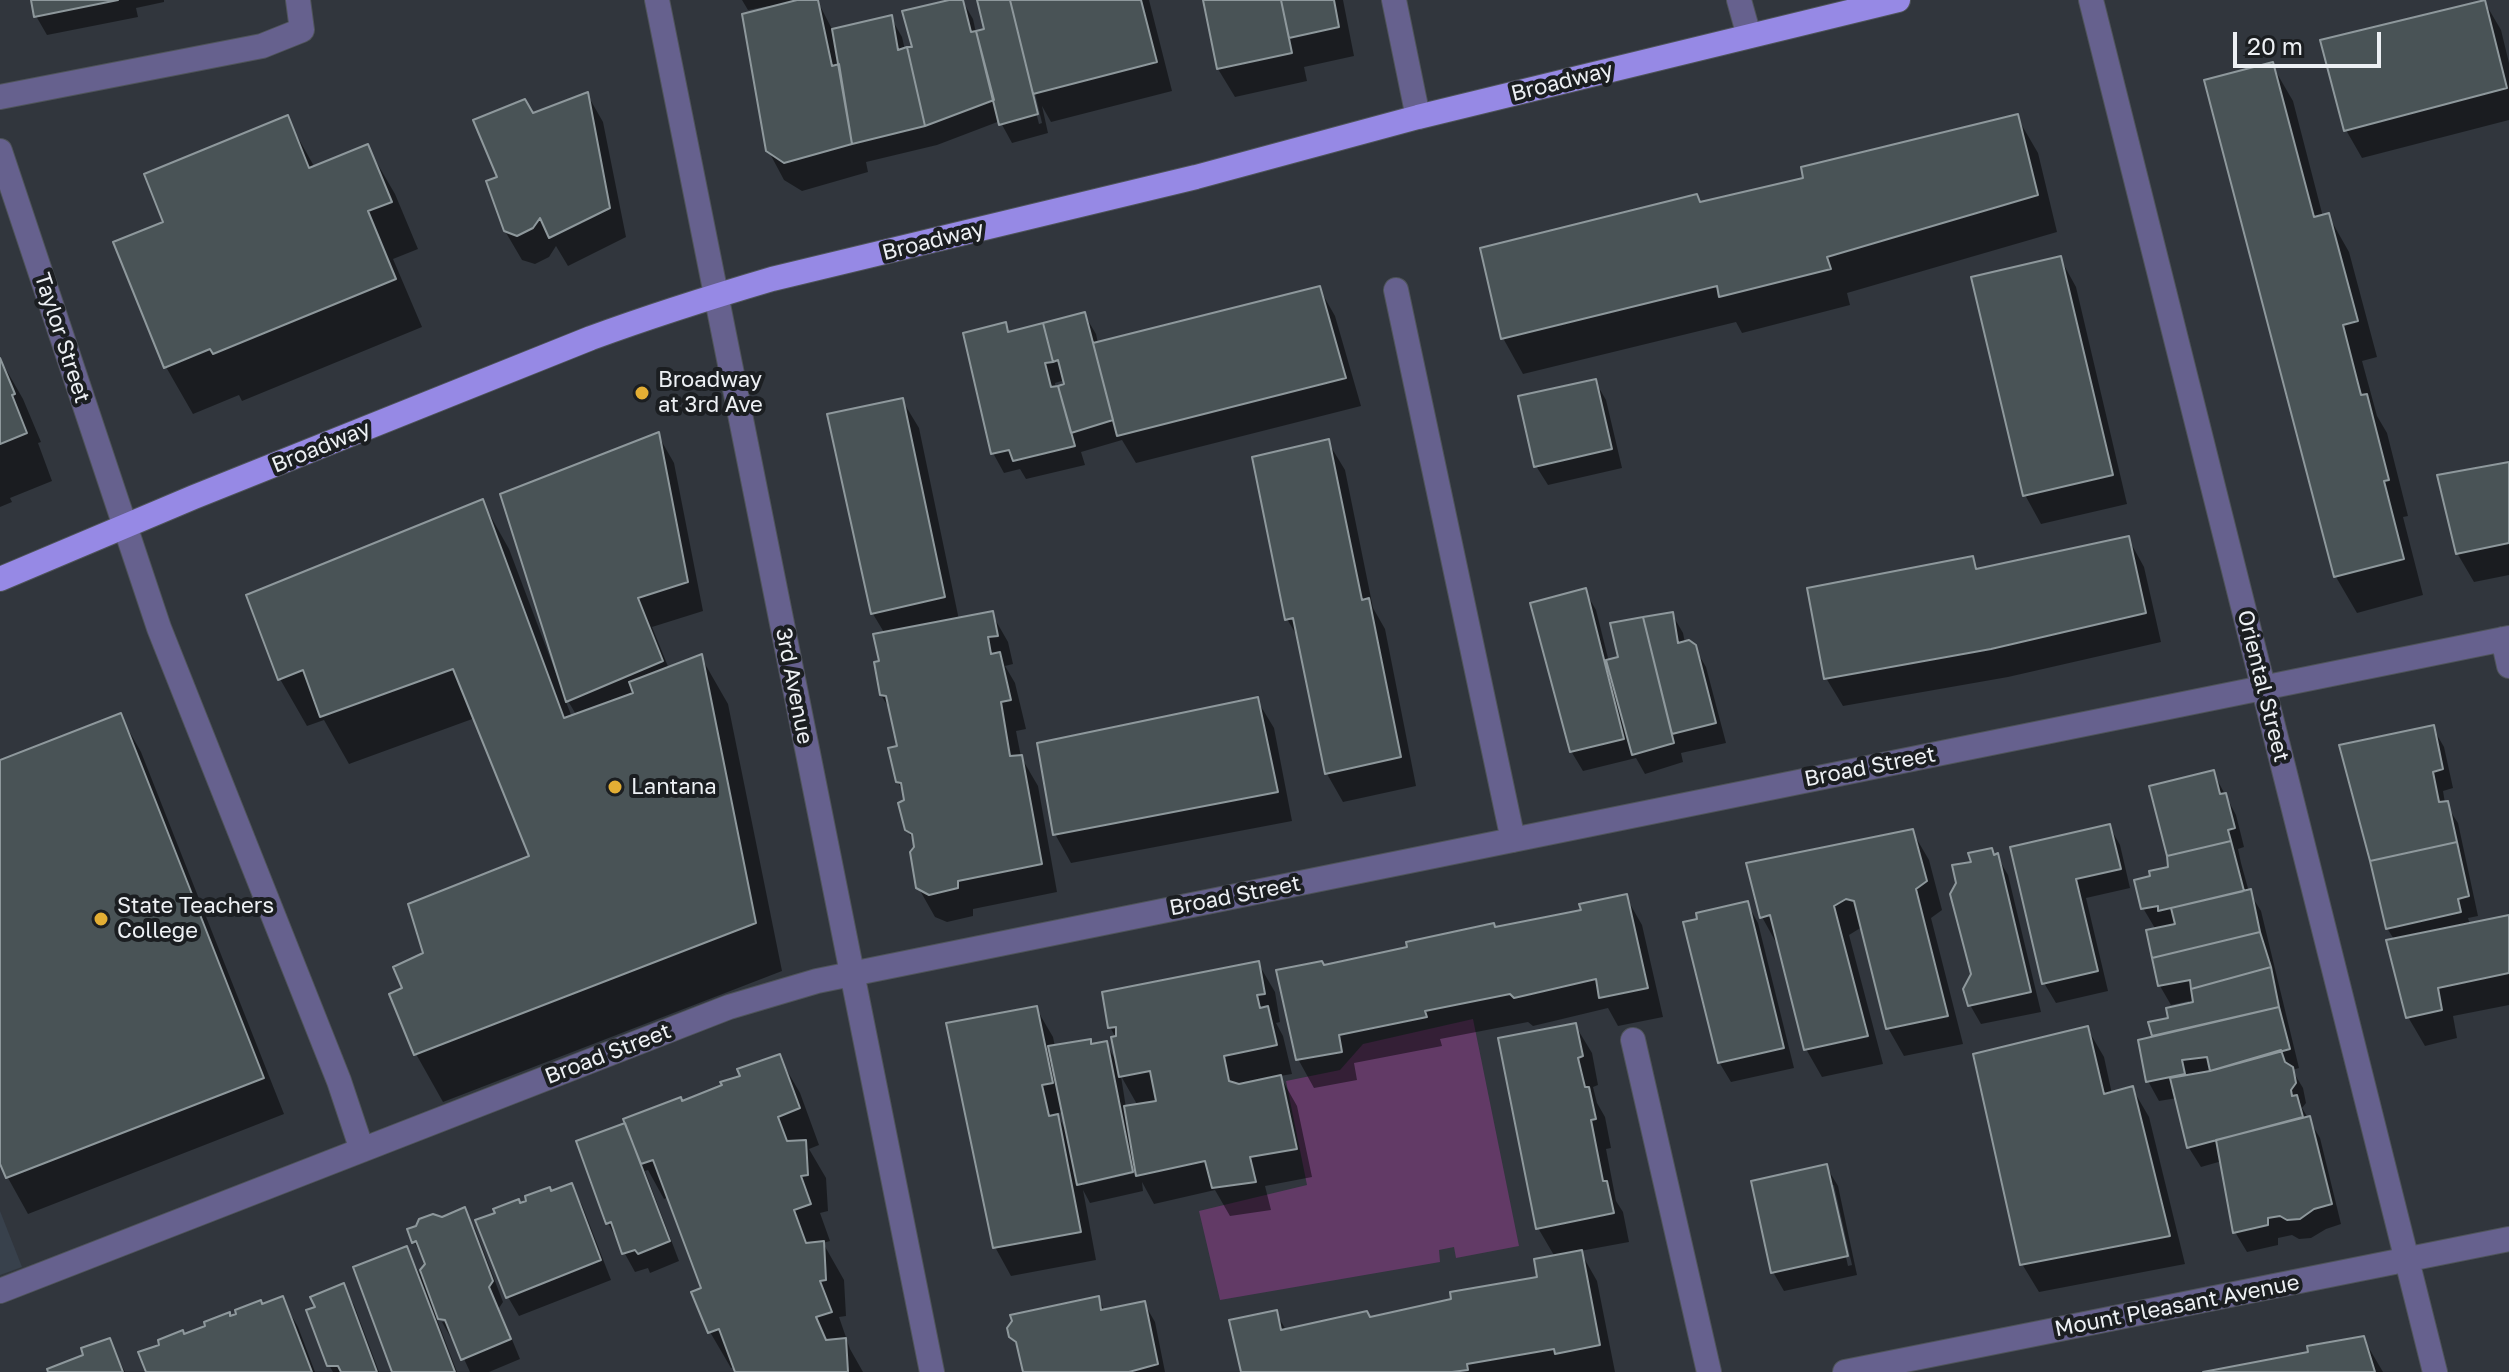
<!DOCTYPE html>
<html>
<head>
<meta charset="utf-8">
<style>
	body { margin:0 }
	#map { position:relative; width:2509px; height:1372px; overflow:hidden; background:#31363d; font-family:"Golos Text",sans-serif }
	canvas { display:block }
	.scale { position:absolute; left:2233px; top:32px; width:148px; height:36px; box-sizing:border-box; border:4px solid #edf0f4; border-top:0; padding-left:10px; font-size:24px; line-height:28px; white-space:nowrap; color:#edf0f4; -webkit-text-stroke:6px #1b1e21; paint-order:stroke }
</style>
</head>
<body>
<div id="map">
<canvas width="2509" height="1372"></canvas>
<div class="scale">20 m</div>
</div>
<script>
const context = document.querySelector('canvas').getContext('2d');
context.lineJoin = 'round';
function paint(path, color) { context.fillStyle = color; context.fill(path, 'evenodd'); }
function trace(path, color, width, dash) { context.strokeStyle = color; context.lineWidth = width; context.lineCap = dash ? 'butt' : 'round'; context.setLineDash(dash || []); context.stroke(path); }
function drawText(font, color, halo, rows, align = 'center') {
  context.font = font + ' "Golos Text",sans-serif'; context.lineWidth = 8; context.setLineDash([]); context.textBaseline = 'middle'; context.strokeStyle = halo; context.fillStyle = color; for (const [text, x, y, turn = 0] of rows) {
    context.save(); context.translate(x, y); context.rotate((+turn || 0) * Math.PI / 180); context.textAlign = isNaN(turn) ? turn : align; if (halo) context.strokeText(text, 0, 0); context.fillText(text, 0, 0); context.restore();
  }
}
paint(new Path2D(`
	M0 1211 22 1267 0 1275Z`), '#38414c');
paint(new Path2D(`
	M1473 1019 1519 1246 1456 1258 1454 1247 1439 1250 1440 1262 1220 1300 1199 1211 1307 1185 1286 1081 1340 1070 1363 1044Z`), '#623a66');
paint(new Path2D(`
	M33 0H164V2L136 8 138 17 47 35 36 16Z
	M742 0H817L833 31 891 18 902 37 905 50 915 48 958 0H962L973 19 976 33 987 31 979 0H1149L1172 91 1051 122 1042 106 1048 133 1012 143 1000 121 937 145 866 162 868 172 802 191 784 180 768 150 769 6 748 10ZM1030 88 1035 93 1042 123 1039 124Z
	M1205 0H1343L1354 56 1304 67 1307 81 1235 97 1218 69Z
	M2484 1 2501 30 2509 63V120L2362 158 2346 130Z
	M2272 65 2293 101 2323 217 2328 215 2349 252 2377 357 2362 361 2377 416 2387 433 2408 516 2403 517 2423 595 2357 613 2336 577 2206 82Z
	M587 94 603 122 626 237 568 266 556 246 549 257 535 264 522 260 505 231 499 178 532 115Z
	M2017 117 2038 153 2057 232 1847 293 1850 305 1742 333 1736 322 1523 374 1503 338 1701 204 1806 179Z
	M287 118 315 168 367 146 395 194 418 249 393 259 422 327 242 401 239 395 193 414 166 367V223Z
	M2060 258 2076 287 2127 504 2041 524 2025 495Z
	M1319 288 1335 316 1361 406 1136 463 1122 440 1081 452 1085 465 1026 479 1020 469 1004 473 993 453 1005 325 1010 334 1084 314 1096 334 1098 343ZM1065 380 1066 385 1056 388 1055 383Z
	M0 359 23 399 41 442 38 443 52 481 10 498 12 502 0 507Z
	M1595 381 1606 400 1622 468 1548 485 1536 466Z
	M902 400 919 428 959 620 992 614 1008 642 1013 664 1005 666 1015 683 1026 729 1016 731 1021 757 1038 786 1057 892 973 909V916L947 922 935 917 918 887 916 845 907 830 905 795 897 781 900 747 892 713 881 695 885 634 873 614Z
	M658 435 674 463 703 611 652 627 669 669 701 657 728 704 782 971 443 1102 416 1054 392 995 405 989 426 954 532 857 475 718 349 764 324 720 307 726 280 679 482 501 509 549 557 676 560 675ZM568 701 577 716 572 717 566 702Z
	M1328 442 1345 470 1373 608 1385 629 1416 786 1343 802 1327 774 1300 641 1287 619Z
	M2509 464V575L2474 582 2457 553Z
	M2128 538 2144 567 2161 642 2008 677 1843 706 1826 678 1972 558 1979 570Z
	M1585 591 1596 610 1609 662 1620 659 1612 625 1672 614 1683 633 1685 643 1694 647 1706 667 1726 743 1681 753 1683 762 1645 774 1636 758 1583 771 1571 751Z
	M1257 700 1274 728 1292 821 1071 863 1055 834Z
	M120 715 141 752 284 1114 28 1214 8 1178 0 1158V762Z
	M2433 728 2444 747 2453 788 2443 791 2445 803 2458 823 2478 916 2468 918 2470 925 2509 917V1005L2453 1016 2457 1038 2425 1046 2408 1017 2395 941 2387 928Z
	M2213 772 2236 815 2244 847 2238 849 2241 863 2249 892 2261 911 2299 1068 2292 1070 2303 1088 2306 1103 2302 1108 2320 1138 2341 1224 2326 1229 2311 1238 2299 1239 2292 1235 2278 1238V1245L2247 1252 2235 1232 2222 1161 2201 1167 2189 1148 2177 1098 2159 1101 2148 1081 2154 1038 2151 1023 2171 1019 2190 1005 2189 1001 2171 1005 2160 986 2156 930 2143 908 2171 868Z
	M2109 826 2120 845 2130 888 2086 898 2108 991 2056 1003 2044 983 2012 849Z
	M1912 831 1929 860 1942 910 1931 918 1963 1044 1904 1056 1888 1028 1862 927 1849 935 1883 1064 1822 1077 1806 1049 1778 946 1762 917Z
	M1997 856 2008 875 2041 1012 1981 1024 1970 1005 1973 975 1974 863Z
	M1626 897 1642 925 1663 1017 1618 1026 1608 1008 1533 1026 1528 1022 1440 1039 1442 1046 1354 1063 1357 1080 1314 1088 1298 1059 1323 967 1583 911Z
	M1747 903 1758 923 1794 1068 1731 1082 1719 1062 1700 920Z
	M1258 963 1275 992 1280 1022 1276 1023 1283 1036 1292 1074 1280 1076 1297 1106 1312 1177 1265 1186 1271 1210 1230 1216 1215 1190 1154 1204 1142 1182 1143 1191 1090 1203 1083 1190 1096 1260 1011 1276 995 1247 1036 1008 1053 1037 1055 1047 1090 1041 1093 1046 1106 1043 1117 1063 1116 1038 1110 1027ZM1121 1076 1138 1106 1126 1108ZM1064 1112 1068 1136 1057 1113ZM1142 1167 1143 1171 1083 1185V1181Z
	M1575 1025 1592 1053 1598 1085 1593 1087 1597 1103 1605 1117 1611 1148 1606 1149 1616 1201 1623 1212 1629 1242 1580 1251 1597 1281 1615 1372H1243L1276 1313 1286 1330 1370 1319 1539 1278 1555 1257 1538 1228Z
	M2087 1028 2104 1057 2112 1094 2132 1088 2149 1117 2185 1264 2039 1292 2022 1264Z
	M779 1057 800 1093 819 1145 809 1149 826 1178 828 1211 820 1213 830 1241 823 1243 844 1280 846 1316 839 1317 850 1349 863 1372H737L735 1367 731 1368 710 1332 704 1289 669 1197 664 1199 648 1170 645 1171 679 1261 650 1273 648 1268 635 1272 608 1223 578 1142 742 1077Z
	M1826 1166 1838 1186 1857 1275 1784 1291 1773 1272ZM1830 1185H1834L1852 1265 1848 1266Z
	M571 1186 582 1205 611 1280 519 1316 508 1297 520 1205Z
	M464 1210 475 1229 503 1302 499 1308 520 1359 489 1372H470L455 1339 451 1338 442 1322 455 1323 441 1317V1320L439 1316 436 1317 457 1372H395L406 1249 420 1274 427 1264 414 1242 442 1219Z
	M343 1286 354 1305 379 1372H333L329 1365 318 1308Z
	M1098 1298 1105 1311 1144 1303 1155 1322 1165 1372H1025L1020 1351 1011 1336Z
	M282 1299 298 1327 315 1372H148L185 1336Z
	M2363 1338 2383 1372H2217L2310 1354Z
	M109 1340 125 1372H50L85 1356Z`), '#0007');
const building = new Path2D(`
	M31 0H118L34 17Z
	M797 0H818L832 66 839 64 852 144 784 163 766 151 742 14Z
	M949 0H963L971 32 976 31 994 100 925 126 907 47H912L902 11Z
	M977 0H1010L1038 114 999 125 976 31 984 29Z
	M1010 0H1141L1157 62 1033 94Z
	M1203 0H1281L1292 53 1217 69Z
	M1281 0H1334L1339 27 1289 38Z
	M2485 0 2507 88 2344 131 2320 40Z
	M892 15 898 50 907 47 925 126 852 144 832 29Z
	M2273 62 2314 217 2329 213 2358 321 2343 325 2361 395 2367 394 2389 480 2384 481 2404 559 2334 577 2204 80Z
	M588 92 610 208 549 238 540 218 533 228 517 236 504 231 486 181 497 177 473 120 525 99 533 113Z
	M2018 114 2038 195 1827 257 1831 269 1719 297 1717 286 1501 339 1480 248 1697 194 1700 202 1803 178 1801 167Z
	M288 115 309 168 368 144 392 202 368 211 396 279 213 354 210 349 164 368 113 242 163 222 144 174Z
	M2061 256 2113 475 2023 496 1971 277Z
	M1320 286 1346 378 1117 436 1093 343Z
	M1085 312 1113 420 1071 433 1058 386 1064 384 1058 360 1053 362 1043 323Z
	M1006 322 1008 332 1043 323 1053 362 1045 363 1051 387 1058 386 1075 446 1013 461 1009 450 991 454 963 333Z
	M0 358 15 394 12 395 27 433 0 444Z
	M1596 379 1612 449 1534 467 1518 396Z
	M903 398 945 597 871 614 827 414Z
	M659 432 688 582 638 598 663 661 566 702 500 494Z
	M1329 439 1362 600 1369 598 1401 757 1325 774 1293 618 1285 620 1252 457Z
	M2509 462V543L2456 554 2437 475Z
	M483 499 564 718 633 693 629 682 702 654 756 923 414 1055 389 994 402 988 393 967 423 953 408 904 529 856 453 669 320 717 303 670 278 680 246 595Z
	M2129 536 2146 613 1991 649 1824 679 1807 588 1973 556 1976 569Z
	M1586 588 1624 739 1570 752 1530 603Z
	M993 611 998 636 988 637 991 654 1000 652 1011 700 1001 702 1010 756 1022 755 1042 864 958 881V888L929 895 916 888 910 852 914 847 912 834 905 830 898 803 904 800 901 783 896 782 888 748 897 746 886 696 880 695 874 662 879 661 873 634Z
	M1673 612 1678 643 1689 640 1696 645 1716 723 1672 734 1643 617Z
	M1643 617 1674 743 1632 755 1606 660 1618 657 1610 623Z
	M1258 697 1278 792 1053 835 1037 743Z
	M121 713 264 1078 6 1178 0 1164V760Z
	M2434 725 2443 769 2433 772 2439 802 2448 801 2457 842 2370 861 2339 745Z
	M2214 770 2220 794 2226 793 2235 828 2228 830 2231 841 2167 856 2149 786Z
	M2110 824 2121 869 2076 879 2098 971 2042 984 2010 847Z
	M1913 829 1927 881 1916 889 1948 1016 1886 1029 1854 901 1846 899 1834 906 1868 1036 1804 1050 1770 915 1760 918 1746 863Z
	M2231 841 2244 891 2158 911V906L2141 909 2134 880 2150 876 2149 871 2168 867 2167 856Z
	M2457 842 2469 896 2458 899 2461 912 2386 929 2370 861Z
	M1992 848 1994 855 1998 853 2031 992 1968 1006 1963 989 1971 974 1950 894 1956 883 1952 865 1971 862 1968 853Z
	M2251 889 2260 932 2152 958 2146 930 2175 924 2171 908Z
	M1627 894 1648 988 1599 998 1596 979 1514 998 1510 994 1425 1011 1427 1017 1339 1035 1342 1052 1296 1060 1276 970 1322 961 1324 965 1407 947 1406 942 1494 923 1495 927 1581 910 1579 904Z
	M1748 901 1784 1048 1718 1063 1683 922 1697 919 1696 913Z
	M2509 915V973L2438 988 2442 1010 2406 1018 2386 940Z
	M2260 932 2271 967 2191 989 2190 980 2158 986 2152 958Z
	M1259 961 1265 994 1257 995 1260 1008 1268 1006 1277 1045 1224 1056 1229 1081 1239 1084 1281 1075 1297 1149 1250 1157 1256 1182 1212 1188 1205 1161 1136 1176 1124 1106 1156 1101 1150 1071 1119 1077 1111 1037 1116 1036V1027L1108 1028 1102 992Z
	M2271 967 2279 1007 2152 1036 2148 1022 2168 1018 2166 1008 2193 1002 2191 989Z
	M1037 1006 1053 1083 1042 1085 1049 1116 1058 1114 1081 1232 993 1248 946 1023Z
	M2279 1007 2290 1049 2210 1071 2207 1057 2182 1060 2185 1074 2146 1082 2138 1040Z
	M1576 1023 1583 1056 1578 1058 1585 1087H1589L1596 1119 1591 1120 1603 1181H1607L1614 1213 1536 1229 1498 1038Z
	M2088 1026 2104 1094 2133 1086 2170 1236 2020 1265 1973 1054Z
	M1091 1039V1044L1107 1041 1133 1172 1077 1185 1048 1046Z
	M2281 1050 2285 1062 2293 1067 2296 1083 2291 1090 2292 1096 2297 1095 2303 1117 2187 1148 2170 1078 2210 1071Z
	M780 1054 800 1108 778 1117 787 1141 806 1140 808 1175 801 1176 811 1204 794 1210 806 1243 824 1241 826 1280 820 1281 832 1312 816 1317 826 1340 846 1338 848 1372H735L719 1329 708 1333 691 1292 701 1288 653 1160 641 1164 623 1119 681 1097 682 1101 722 1085 720 1082 740 1076 737 1069Z
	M2310 1116 2332 1204 2314 1209 2300 1219 2287 1220 2280 1216 2268 1218V1225L2233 1233 2216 1140Z
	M625 1123 670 1241 638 1254 635 1250 622 1254 611 1222 606 1224 576 1141Z
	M1827 1164 1848 1256 1771 1273 1751 1181Z
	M572 1183 601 1260 506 1298 475 1220 495 1213 493 1209 519 1199 520 1203 526 1201 525 1196 550 1187 551 1191Z
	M465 1207 493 1281 489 1287 511 1339 461 1360 445 1320 438 1319 420 1270 425 1264 416 1241 412 1243 407 1229 416 1226 419 1219 433 1214 442 1217Z
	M407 1246 455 1372H392L353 1267Z
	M1582 1250 1600 1345 1555 1354 1554 1349 1467 1364 1468 1370 1452 1372H1241L1229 1320 1277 1310 1281 1330 1367 1311 1370 1317 1451 1299 1450 1292 1537 1277 1534 1259Z
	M344 1283 377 1372H341L338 1366H327L306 1310 315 1307 310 1297Z
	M283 1296 312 1372H146L138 1352 159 1345 158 1340 183 1330 184 1334 205 1326 204 1322 230 1312V1316L236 1314 235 1310 261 1300 262 1304Z
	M1099 1296 1101 1310 1145 1301 1158 1364 1129 1372H1023L1016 1342 1009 1337 1007 1328 1012 1321 1010 1315Z
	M2364 1336 2375 1372H2203L2308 1352 2307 1346Z
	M110 1338 123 1372H48L47 1369 83 1355 81 1348Z`);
paint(building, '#495356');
trace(building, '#8e989c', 2);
const minor = new Path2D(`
	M657 0 932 1372
	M1394 0 1418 117
	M1739 0 1749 36
	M2091 0 2435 1372
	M0 97 262 46 302 30 298 0
	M0 151 159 628 339 1081 362 1150
	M1396 290 1513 840
	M2503 639 2509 666
	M1633 1040 1709 1372
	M0 1291 729 1007 817 981 2509 638
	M1845 1372 2509 1239`);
const major = new Path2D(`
	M0 579 194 497 591 338C651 316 711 297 772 279L1196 177 1418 117 1898 0`);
trace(minor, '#4f545a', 26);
trace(major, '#4f545a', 26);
trace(minor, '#66618e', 24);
trace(major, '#9689e5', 24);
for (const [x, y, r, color] of [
	[642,393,8,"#e3ae34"],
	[615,787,8,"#e3ae34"],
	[101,919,8,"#e3ae34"]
]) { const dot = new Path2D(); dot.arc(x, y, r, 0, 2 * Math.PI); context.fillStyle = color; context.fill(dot); trace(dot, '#1b1e21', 3); }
drawText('22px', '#edf0f4', '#1b1e21', [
	["Broadway",1562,82,-14],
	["Broadway",933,241,-14],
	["Taylor Street",62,338,72],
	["Broadway",321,447,-22],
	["3rd Avenue",794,686,79],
	["Oriental Street",2263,686,76],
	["Broad Street",1870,767,-11],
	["Broad Street",1235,896,-11],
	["Broad Street",608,1054,-21],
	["Mount Pleasant Avenue",2177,1306,-11]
]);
drawText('22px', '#edf0f4', '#1b1e21', [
	["Broadway",658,380],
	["at 3rd Ave",658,405],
	["Lantana",631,787],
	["State Teachers",117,906],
	["College",117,931]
], 'left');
</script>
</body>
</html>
